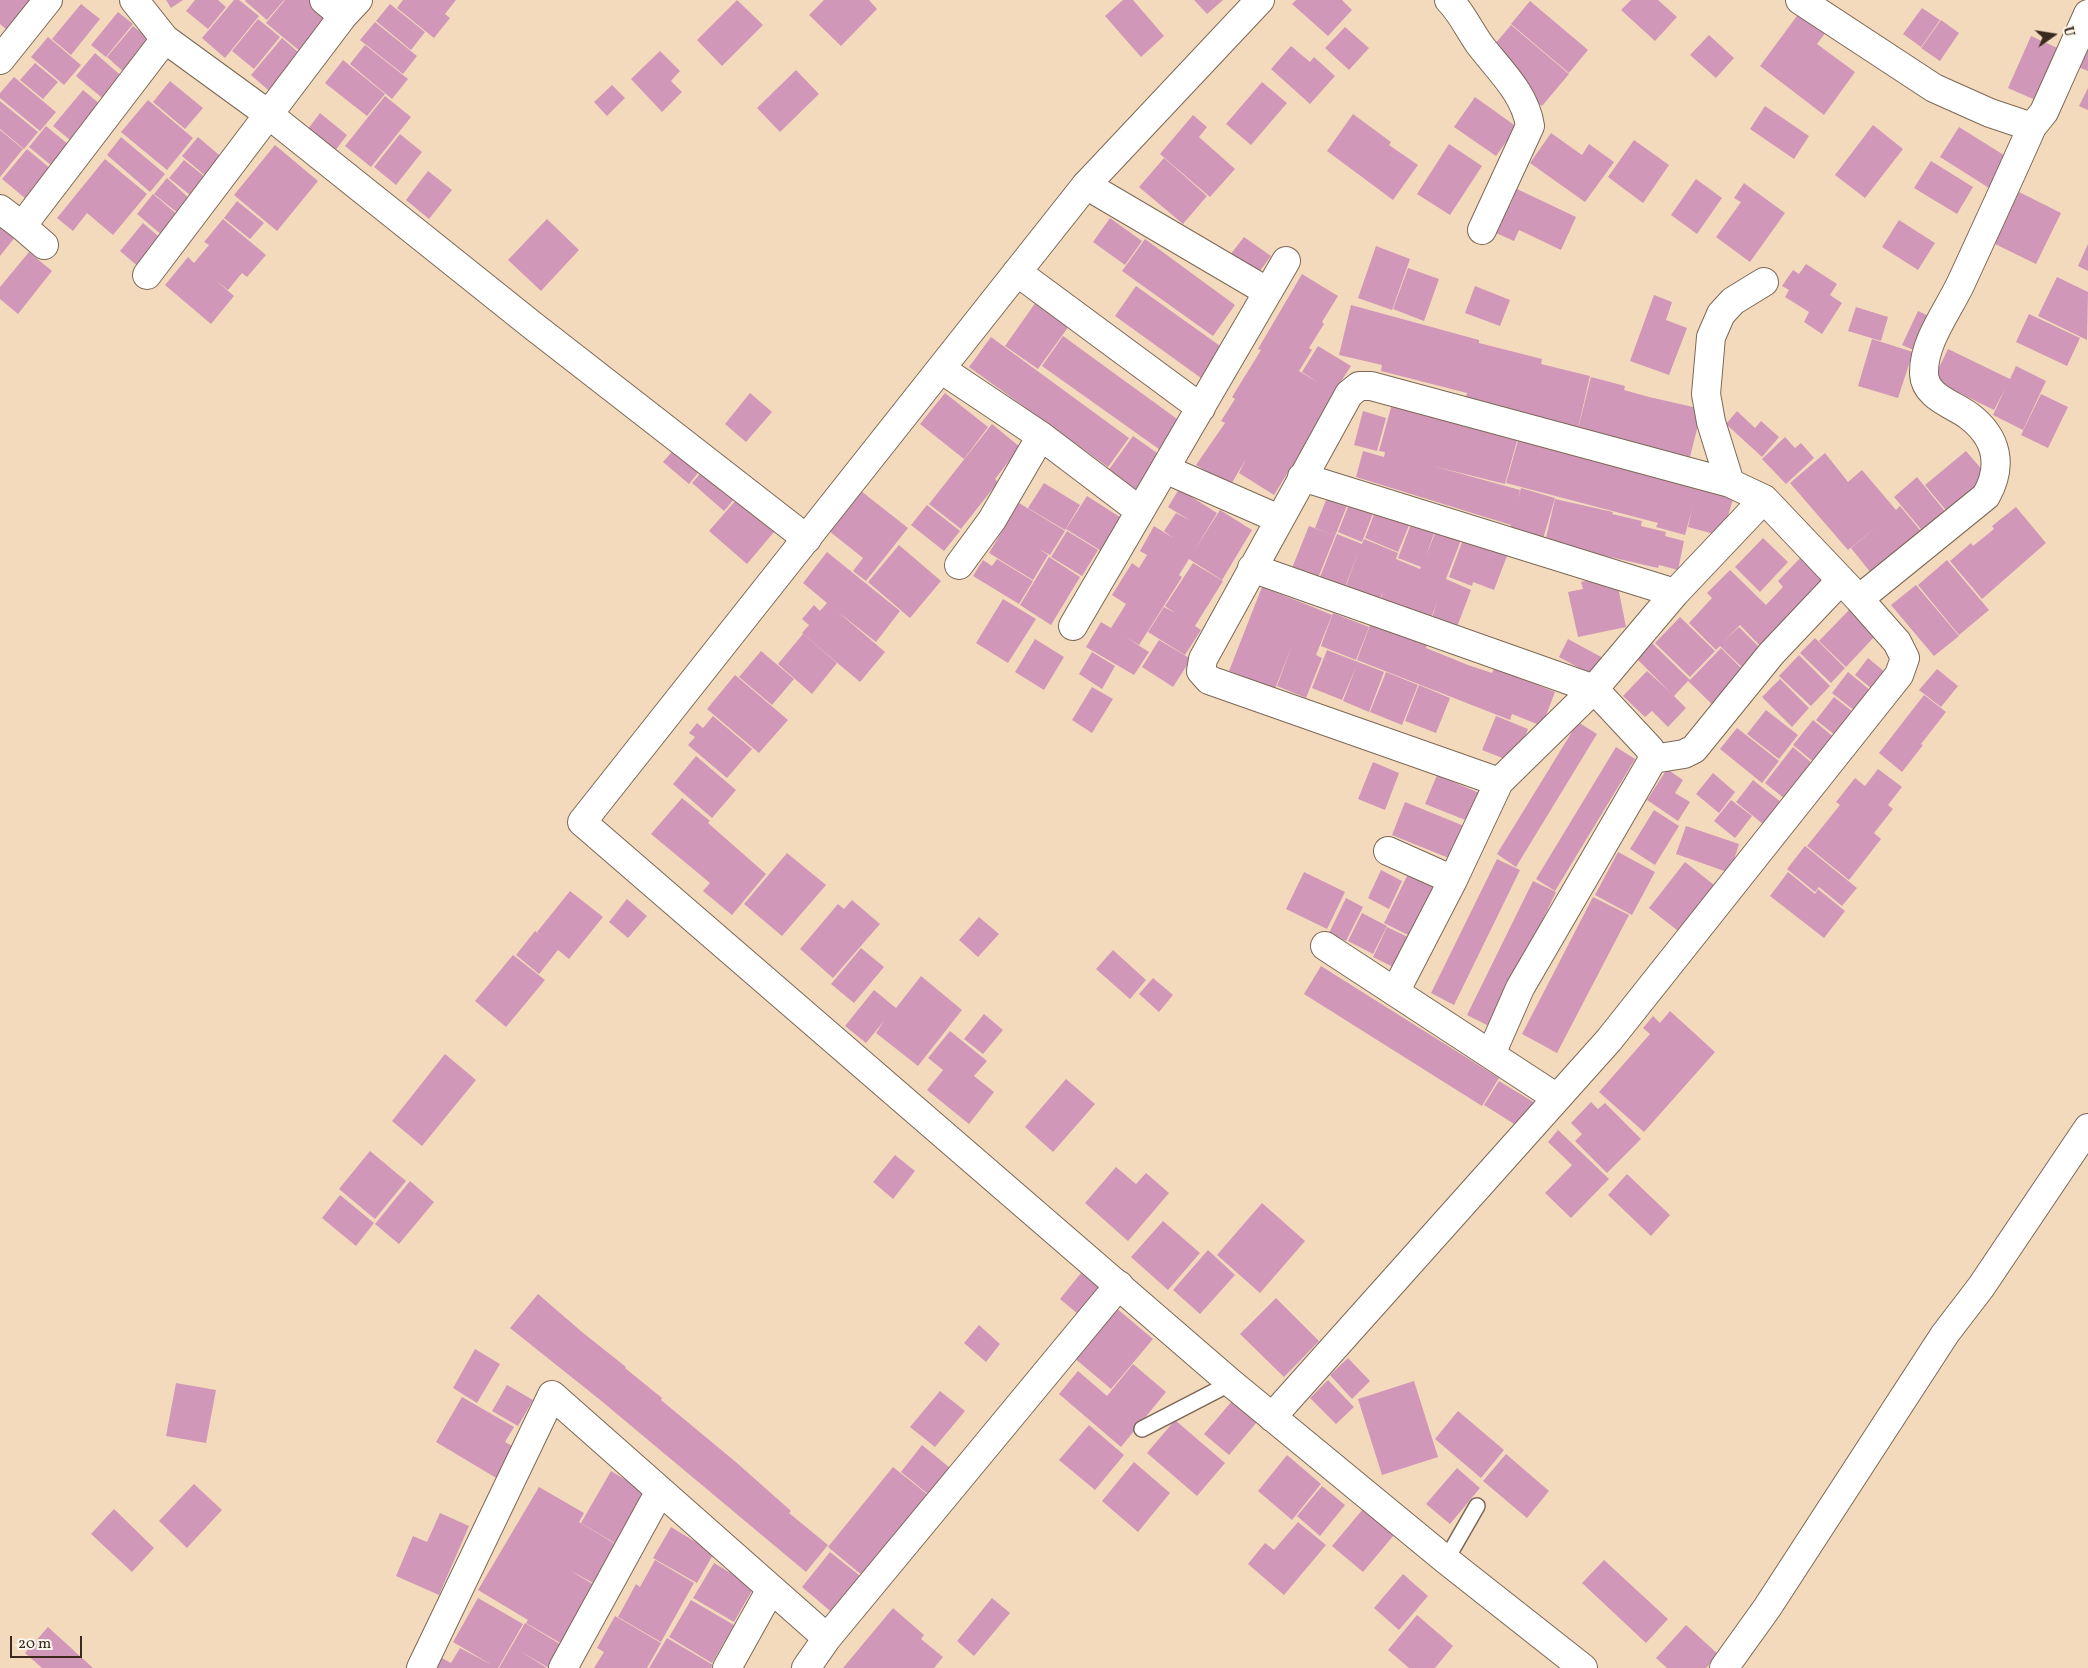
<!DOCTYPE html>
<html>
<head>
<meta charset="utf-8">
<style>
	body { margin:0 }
	#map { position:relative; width:2088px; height:1668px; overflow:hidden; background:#f4dabd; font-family:Vollkorn,serif }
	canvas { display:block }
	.north { position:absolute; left:2028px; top:10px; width:50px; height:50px; -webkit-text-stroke:4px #fbf7ec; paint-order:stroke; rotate:77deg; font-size:14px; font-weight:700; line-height:20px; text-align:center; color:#3b2a1e }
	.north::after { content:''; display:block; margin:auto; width:18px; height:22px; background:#3b2a1e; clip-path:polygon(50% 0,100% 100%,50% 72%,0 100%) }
	.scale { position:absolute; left:10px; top:1636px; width:72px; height:22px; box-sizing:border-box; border:2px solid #3b2a1e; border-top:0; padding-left:6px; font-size:15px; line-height:18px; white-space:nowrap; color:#3b2a1e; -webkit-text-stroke:4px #fbf7ec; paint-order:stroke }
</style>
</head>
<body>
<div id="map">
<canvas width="2088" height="1668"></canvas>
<div class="north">U</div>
<div class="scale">20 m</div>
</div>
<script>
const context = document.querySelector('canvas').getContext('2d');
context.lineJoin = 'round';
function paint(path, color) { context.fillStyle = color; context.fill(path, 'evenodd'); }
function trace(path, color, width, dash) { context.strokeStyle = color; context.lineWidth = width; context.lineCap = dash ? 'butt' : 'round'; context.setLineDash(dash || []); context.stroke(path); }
paint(new Path2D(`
	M0 0H42L13 35 0 24Z
	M166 0H183L171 8Z
	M195 0H218L226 7 208 29 186 11Z
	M234 0H239L259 16 225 58 202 38Z
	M246 0H284L267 20 245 1Z
	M285 0H313L337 20 307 57 266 23Z
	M403 0H456L445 14 450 18 434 38 397 8Z
	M737 0 763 25 722 66 697 40Z
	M824 0H869L877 9 841 46 809 15Z
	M1123 0H1133L1164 36 1141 57 1105 16Z
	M1194 0H1223L1207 14Z
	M1296 0H1342L1352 10 1328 36 1292 4Z
	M1631 0H1658L1677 17 1655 41 1621 10Z
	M1530 1 1588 50 1569 73 1511 24Z
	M81 4 100 19 71 55 52 39Z
	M390 4 425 32 411 50 376 21Z
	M1805 5 1832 24 1817 44 1855 72 1824 115 1760 66Z
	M1922 8 1940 20 1921 47 1903 34Z
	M118 12 133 24 106 57 91 45Z
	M258 19 280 37 254 69 232 51Z
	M1941 20 1959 33 1940 61 1921 48Z
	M375 22 417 56 403 74 360 40Z
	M1511 25 1569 74 1542 106 1517 85 1489 51Z
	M133 26 154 43 127 75 107 57Z
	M1345 27 1369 48 1349 70 1325 48Z
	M1709 35 1734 58 1716 78 1690 55Z
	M2031 36 2062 50 2040 102 2008 88Z
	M48 37 81 65 64 85 31 57Z
	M282 38 306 59 275 96 251 75Z
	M365 45 408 79 392 99 350 64Z
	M1291 46 1310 62 1314 57 1335 76 1310 104 1271 69Z
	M2088 46V71L2078 67Z
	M660 51 680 71 671 81 682 92 662 112 631 79Z
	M95 53 125 79 107 102 76 76Z
	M343 60 385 94 367 116 325 83Z
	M35 63 58 82 43 99 20 80Z
	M796 70 819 94 780 132 757 108Z
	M14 77 56 112 40 131 0 98V93Z
	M170 81 203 108 185 129 153 102Z
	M1262 82 1287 103 1251 145 1226 124Z
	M612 85 625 98 607 116 594 102Z
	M2088 88V110L2079 106Z
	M83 90 105 108 75 144 53 126Z
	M385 96 411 117 371 167 345 146Z
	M1475 97 1517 127 1496 156 1454 127Z
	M148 100 193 138 167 170 121 132Z
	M0 101 38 132 24 149 0 129Z
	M1765 106 1809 136 1794 159 1750 129Z
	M320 113 347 135 335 151 308 129Z
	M1353 114 1391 142 1389 145 1418 165 1393 200 1327 151Z
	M1193 115 1207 127 1199 137 1235 169 1210 197 1160 154Z
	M1873 125 1903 149 1865 198 1835 175Z
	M46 126 75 150 58 171 29 147Z
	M1959 127 2007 157 1989 188 1940 157Z
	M0 130 23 149 0 177Z
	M1551 133 1582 155 1589 144 1614 162 1585 202 1530 163Z
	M400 134 422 152 396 185 374 167Z
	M121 137 165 174 150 192 107 155Z
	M198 137 225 160 209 179 182 156Z
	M1634 140 1669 165 1643 203 1608 177Z
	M1449 144 1482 166 1450 215 1417 194Z
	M275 145 318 181 277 231 234 195Z
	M27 149 57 174 32 204 2 179Z
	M1164 158 1207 196 1183 224 1139 187Z
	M105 159 147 194 113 235 87 213 73 231 57 218Z
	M184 160 205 177 190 195 169 178Z
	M1931 161 1973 187 1957 214 1914 188Z
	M428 171 452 190 429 219 406 200Z
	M167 178 191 200 179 214 154 194Z
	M1696 179 1722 198 1697 234 1671 215Z
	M1744 183 1785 213 1750 262 1716 237 1741 202 1734 198Z
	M1517 189 1576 217 1561 250 1519 230 1514 241 1487 229 1500 201 1510 206Z
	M2019 192 2061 213 2036 264 1995 244Z
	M153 194 179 216 163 236 137 214Z
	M237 201 264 223 250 239 224 218Z
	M1110 218 1142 241 1125 265 1093 242Z
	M223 219 266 255 247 277 242 273 228 290 213 278 234 296 211 324 165 285 188 257 194 263 209 245 204 242Z
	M547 219 579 250 541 291 508 260Z
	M1899 220 1935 243 1918 270 1882 247Z
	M0 223 16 236 0 256Z
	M143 223 164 241 141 269 120 251Z
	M1244 237 1271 256 1257 275 1230 255Z
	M1145 239 1235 305 1213 336 1122 271Z
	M2088 244V271L2078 266Z
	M1376 246 1410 259 1392 310 1358 298Z
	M29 252 52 271 18 314 0 299V287Z
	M1806 264 1837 284 1830 295 1842 303 1822 334 1804 322 1809 312 1785 297 1789 290 1782 286 1793 270 1799 274Z
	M1408 268 1439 279 1424 321 1393 309Z
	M1302 274 1338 296 1322 322 1324 324 1309 348 1312 350 1299 371 1319 383 1302 372 1318 346 1351 366 1334 392 1294 472 1290 469 1274 495 1239 473 1246 459 1230 486 1196 465 1225 423 1221 421 1235 399 1232 397 1261 350 1258 349Z
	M2057 277 2088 292 2087 340 2038 316Z
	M1136 286 1223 348 1201 378 1115 316Z
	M1475 286 1510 300 1500 326 1465 313Z
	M1654 295 1672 302 1666 320 1687 328 1669 375 1630 361Z
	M1036 302 1069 326 1038 369 1005 346Z
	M1351 305 1479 340V343L1542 359 1541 364 1590 376 1578 428 1465 400 1467 393 1381 371 1382 365 1339 355Z
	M1856 307 1888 317 1881 341 1848 331Z
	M1918 311 1933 318 1918 352 1902 345Z
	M2029 314 2080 338 2067 366 2016 342Z
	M1063 336 1184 424 1163 452 1042 366Z
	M991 337 1129 438 1108 467 969 367Z
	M1872 339 1913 352 1898 398 1858 386Z
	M1948 349 2010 379 2016 366 2046 381 2023 430 1993 415 2005 389 1994 410 1933 380Z
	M1591 377 1625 386 1624 390 1649 397 1702 409 1690 457 1578 429Z
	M750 393 772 412 746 442 725 424Z
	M945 393 988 427 964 459 920 424Z
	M2041 394 2068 407 2048 448 2021 435Z
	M1392 404 1518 437 1505 484 1433 466 1520 490 1518 499 1521 488 1555 498 1543 539 1510 530 1511 525 1356 477 1363 451 1384 457 1385 452 1379 451Z
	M1363 411 1386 418 1377 451 1354 445Z
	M1737 411 1755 428 1761 421 1779 437 1762 457 1726 424Z
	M992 424 1020 447 995 479 998 482 961 529 929 504Z
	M1133 436 1163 457 1134 497 1105 475Z
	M1519 437 1733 499 1722 536 1688 527 1692 509 1685 535 1656 527 1658 523 1506 483Z
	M1785 437 1795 448 1801 443 1814 458 1786 484 1762 459Z
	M677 446 702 468 689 484 663 462Z
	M1966 451 1990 479 1949 514 1925 485Z
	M1825 453 1848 482 1862 470 1896 510 1900 506 1925 536 1875 578 1851 548 1881 523 1848 550 1790 483Z
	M704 469 736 497 724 511 692 483Z
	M1917 477 1948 515 1925 534 1894 497Z
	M1044 483 1080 505 1065 530 1028 508Z
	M1179 489 1217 513 1194 551 1220 510 1252 530 1222 580 1189 559 1179 575 1182 577 1139 645 1124 636 1149 652 1134 675 1086 647 1101 622 1111 628 1126 604 1112 595 1132 563 1139 568 1147 555 1140 551 1154 526 1173 538 1164 531 1176 513 1191 521 1168 507Z
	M861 491 908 528 866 581 853 571 863 558 829 531Z
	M1328 495 1348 503 1335 536 1315 528Z
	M1087 496 1126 521 1106 554 1066 529Z
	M1555 499 1613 512 1612 514 1642 521 1641 526 1666 532 1665 536 1684 541 1678 570 1659 565 1658 568 1545 542Z
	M736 500 774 532 747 564 709 531Z
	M1350 502 1374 511 1362 542 1338 532Z
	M1019 503 1065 531 1050 555 1039 549 1048 555 1033 580 989 553Z
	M927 505 960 531 944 551 911 525Z
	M2016 507 2046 543 1982 599 1950 561 1971 543 1973 546 1994 529 1992 526Z
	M1376 509 1410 523 1398 552 1365 538Z
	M1413 519 1436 528 1426 556 1438 526 1463 535 1446 579 1471 590 1457 627 1432 618 1437 602 1431 618 1381 599 1383 592 1380 599 1346 586 1359 550 1345 587 1320 577 1337 534 1362 544 1364 539 1398 553 1396 559 1420 569 1421 567 1398 558Z
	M1309 526 1335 536 1318 578 1292 568Z
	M1067 531 1098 550 1082 576 1051 557Z
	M1464 537 1507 556 1494 590 1473 582 1472 586 1449 577Z
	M1763 538 1788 562 1760 592 1735 567Z
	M899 545 941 581 910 618 868 582Z
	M827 552 900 611 876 642 837 611 885 652 860 682 802 633 809 625 802 619 814 605 820 611 827 603 803 583Z
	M1804 554 1831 580 1767 653 1740 625 1724 641 1739 627 1767 655 1749 674 1720 646 1716 650 1689 623 1712 598 1707 593 1730 570 1766 605 1783 587 1778 581Z
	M1049 557 1080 577 1051 625 1020 605Z
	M997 559 1033 581 1019 604 973 576 983 560 992 566Z
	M1947 560 1989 610 1959 635 1918 585Z
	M1193 563 1223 581 1195 626 1201 630 1185 655 1148 632 1164 607 1175 613 1165 606Z
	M1599 578 1601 585 1617 582 1626 627 1578 637 1568 592 1583 589 1581 582Z
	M1916 585 1959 636 1934 656 1891 605Z
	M1262 587 1308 605 1297 632 1308 605 1332 615 1316 655 1322 658 1306 698 1277 686 1292 645 1275 689 1229 671Z
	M1003 599 1036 619 1008 663 976 643Z
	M1850 609 1876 635 1846 667 1819 641Z
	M1333 613 1369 627 1356 660 1321 646Z
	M1680 617 1715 651 1690 677 1655 643Z
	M1372 620 1428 643 1426 648 1468 665 1492 673 1496 665 1526 677 1525 680 1555 692 1542 726 1512 714 1510 720 1357 660Z
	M803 634 837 663 812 694 778 664Z
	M1815 638 1845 668 1831 683 1800 653Z
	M1035 639 1064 657 1044 690 1015 672Z
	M1568 639 1603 658 1594 676 1559 657Z
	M1159 640 1191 659 1173 687 1142 667Z
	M1652 643 1690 680 1721 648 1748 675 1716 708 1688 681 1674 696 1686 708 1668 727 1652 711 1645 717 1623 696 1647 671 1670 692 1637 659Z
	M1327 650 1384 672 1369 712 1343 701 1356 667 1342 700 1312 688Z
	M761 651 794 679 772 705 739 677Z
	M1092 652 1115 666 1102 689 1079 674Z
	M1799 655 1830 686 1811 706 1779 676Z
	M1868 658 1891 677 1878 694 1855 675Z
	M1937 669 1958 686 1941 707 1919 690Z
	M1386 672 1418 685 1402 725 1370 712Z
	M1848 672 1876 695 1860 715 1832 693Z
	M735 675 788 720 759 753 707 709Z
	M1780 679 1809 708 1792 727 1762 697Z
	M1419 685 1450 698 1436 733 1405 721Z
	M1092 687 1113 699 1092 733 1072 720Z
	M1924 695 1946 712 1921 744 1923 745 1902 772 1879 753Z
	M1834 697 1858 716 1840 739 1816 720Z
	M1766 710 1798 735 1779 759 1747 734Z
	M713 716 752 749 727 778 688 745 695 737 689 733 697 723 703 728Z
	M1496 716 1528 729 1515 763 1482 750Z
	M1813 720 1836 739 1816 764 1793 745Z
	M1578 722 1597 734 1516 867 1497 854Z
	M1737 728 1779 761 1762 783 1720 749Z
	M1616 747 1635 759 1555 891 1536 879Z
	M1793 747 1813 764 1785 799 1765 783Z
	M696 756 736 790 712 818 673 784Z
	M1373 762 1399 773 1385 810 1358 799Z
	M1667 769 1683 780 1675 793 1690 802 1678 821 1647 800Z
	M1878 769 1902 787 1888 805 1893 809 1874 833 1881 839 1849 880 1807 846 1840 805 1836 802 1855 778 1865 786Z
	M1713 773 1735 792 1719 813 1696 794Z
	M1437 775 1484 795 1473 823 1425 804Z
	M1753 780 1786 806 1769 829 1736 802Z
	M682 798 710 821 708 823 766 874 732 915 703 891 710 883 651 834Z
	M1731 800 1752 816 1735 838 1714 821Z
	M1405 802 1469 828 1456 861 1392 835Z
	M1654 810 1679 826 1655 865 1630 849Z
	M1686 826 1739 844 1730 873 1676 854Z
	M1805 846 1857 888 1842 906 1819 887 1815 892 1787 869Z
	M1618 852 1655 872 1632 915 1595 895Z
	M787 853 826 885 782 936 744 904Z
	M1497 859 1520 870 1454 1005 1431 993Z
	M1685 862 1718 888 1682 934 1649 908Z
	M1381 870 1402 881 1389 909 1368 898Z
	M1410 870 1442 886 1416 939 1384 923Z
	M1304 872 1345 892 1327 929 1286 909Z
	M1788 872 1815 894 1818 889 1845 911 1824 938 1770 896Z
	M1533 881 1556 892 1491 1027 1467 1015Z
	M570 891 603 917 569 959 558 950 539 974 516 955 535 931 541 936 537 932Z
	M1593 897 1629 915 1557 1053 1522 1034Z
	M1346 898 1363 907 1346 941 1329 933Z
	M627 899 647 916 628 938 609 922Z
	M852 900 880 924 833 978 800 949 838 904 844 909Z
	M1362 913 1387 926 1373 954 1348 941Z
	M979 917 999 934 978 957 959 940Z
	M1387 927 1414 940 1399 970 1373 957Z
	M861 948 884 967 854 1003 831 984Z
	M1113 950 1146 980 1130 999 1096 969Z
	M513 955 545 980 506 1027 475 1001Z
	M1321 966 1499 1078 1482 1106 1304 994Z
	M921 976 962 1010 918 1066 876 1033 884 1021 866 1043 845 1026 874 990 896 1008Z
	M1153 978 1173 995 1159 1012 1139 994Z
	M1670 1011 1715 1052 1644 1132 1599 1092 1650 1034 1643 1028 1653 1016 1660 1023Z
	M984 1014 1003 1030 983 1054 964 1039Z
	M950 1031 987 1061 974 1076 994 1092 969 1124 927 1090 943 1070 928 1058Z
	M445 1054 476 1080 422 1146 392 1121Z
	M1066 1079 1095 1104 1053 1152 1025 1127Z
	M1499 1081 1535 1103 1519 1127 1484 1105Z
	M1591 1102 1598 1109 1605 1103 1641 1139 1607 1173 1575 1141 1582 1134 1571 1123Z
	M1558 1130 1609 1179 1571 1218 1545 1193 1572 1165 1548 1142Z
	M370 1151 406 1181 375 1219 339 1189Z
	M895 1155 915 1171 893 1199 873 1182Z
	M1116 1167 1136 1184 1146 1173 1169 1193 1128 1241 1085 1203Z
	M1627 1174 1670 1215 1651 1236 1608 1195Z
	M410 1181 434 1202 399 1244 375 1224Z
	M340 1195 374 1223 356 1246 322 1218Z
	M1262 1203 1305 1241 1260 1293 1217 1255Z
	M1163 1221 1200 1253 1168 1290 1131 1257Z
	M1208 1250 1235 1275 1200 1314 1173 1290Z
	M1081 1273 1099 1288 1078 1314 1060 1299Z
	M538 1294 582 1332 626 1367 625 1368 662 1398 661 1400 737 1463 791 1511 789 1513 828 1545 806 1572 599 1399 510 1328Z
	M1276 1298 1319 1341 1284 1377 1240 1334Z
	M1115 1307 1153 1339 1111 1389 1073 1357Z
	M979 1325 1000 1344 986 1362 964 1343Z
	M475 1349 500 1364 477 1403 453 1388Z
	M1348 1358 1370 1381 1352 1399 1330 1375Z
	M1133 1364 1166 1392 1121 1447 1059 1394 1078 1371 1107 1396Z
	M1328 1380 1354 1407 1336 1424 1310 1398Z
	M1414 1381 1438 1457 1382 1475 1358 1399Z
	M176 1383 216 1390 206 1443 166 1436Z
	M507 1385 533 1400 518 1426 492 1411Z
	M940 1391 965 1411 935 1447 910 1427Z
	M462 1397 514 1427 505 1442 521 1451 503 1482 436 1442Z
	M1232 1401 1257 1422 1229 1455 1204 1434Z
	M1458 1411 1504 1450 1481 1478 1435 1439Z
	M1175 1420 1225 1463 1197 1496 1147 1453Z
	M1089 1425 1124 1455 1095 1490 1059 1460Z
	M922 1445 950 1468 928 1494 901 1472Z
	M1506 1454 1549 1491 1527 1518 1483 1481Z
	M1287 1455 1321 1484 1292 1520 1258 1491Z
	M1134 1462 1170 1493 1138 1532 1102 1501Z
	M893 1467 928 1495 863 1576 828 1547Z
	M1457 1468 1480 1488 1450 1524 1426 1504Z
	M611 1471 649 1494 618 1545 581 1523Z
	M194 1484 222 1510 187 1548 159 1521Z
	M1322 1486 1345 1505 1320 1536 1297 1516Z
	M539 1487 584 1513 579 1522 620 1547 597 1585 569 1570 596 1586 564 1645 526 1623 528 1620 478 1590Z
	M114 1509 154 1548 132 1572 91 1534Z
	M1363 1509 1394 1535 1363 1572 1332 1546Z
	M440 1513 469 1526 439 1595 396 1576 413 1536 427 1542Z
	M1298 1522 1326 1545 1284 1595 1248 1564 1265 1543 1274 1550Z
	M671 1527 714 1553 697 1583 653 1558Z
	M830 1552 864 1579 835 1615 802 1587Z
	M655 1560 694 1583 661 1642 618 1617 636 1584 640 1587Z
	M1604 1560 1668 1619 1646 1643 1582 1583Z
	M714 1563 754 1587 734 1622 693 1598Z
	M1403 1574 1428 1596 1399 1630 1374 1608Z
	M478 1598 523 1624 498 1668H437L442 1658 451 1663 460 1648 492 1665 453 1642Z
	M992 1598 1010 1613 974 1656 957 1641Z
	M691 1600 734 1625 712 1663 669 1637Z
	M893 1608 924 1635 921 1639 943 1657 934 1668H843Z
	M1417 1615 1453 1646 1435 1668H1409L1388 1650Z
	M615 1616 661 1643 647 1668H594L604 1652 597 1648Z
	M525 1623 565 1647 553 1668H549L520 1651 547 1668H499Z
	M1686 1625 1719 1655 1706 1668H1667L1656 1658Z
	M48 1627 93 1668H42L25 1653Z
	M667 1638 713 1665 711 1668H649Z`), '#d197b9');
const service = new Path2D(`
	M1142 1429 1231 1383
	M1446 1560 1477 1506`);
const minor = new Path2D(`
	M134 0 165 39 268 114 532 325 807 539
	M324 0 343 16
	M1449 0C1462 13 1469 30 1480 45 1499 70 1525 93 1530 126L1482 230
	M1800 0 1934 88 1990 113 2032 127
	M0 60 48 0
	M1086 185 1268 292
	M0 209 22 226 165 39
	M22 226 44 245
	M1017 272 1201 408
	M147 275 343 16 358 0
	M941 369 1041 436 1140 511
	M1165 469 1279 519
	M1302 477 1675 593
	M1730 483 1711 422 1706 394 1711 337 1721 314 1733 301 1764 282
	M959 565 992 520 1041 436
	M1252 568 1594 689 1650 749 1653 759 1520 988 1491 1054
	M1859 599 1986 496C2003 466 1998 438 1969 416 1953 404 1925 397 1924 374 1923 342 1948 311 1961 283 1985 231 2009 179 2032 127L2044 112 2088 14
	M1073 626 1286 261
	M1653 759 1684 754 1694 749 1771 654 1841 580
	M1388 851 1453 880
	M1325 946 1557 1098
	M1395 992 1453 880 1499 782
	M1272 1417 1609 1040 1899 675 1905 658 1897 642 1859 599 1764 499 1730 483 1371 386H1359L1349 394 1203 659 1201 671 1209 680 1499 782 1594 689 1675 593 1764 499
	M421 1668 552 1395 827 1638
	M563 1668 660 1491
	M727 1668 771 1589
	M806 1668 827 1638 1119 1285
	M1724 1668 1767 1608 1945 1334 1981 1287 2088 1128`);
const tertiary = new Path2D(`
	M1260 0 1086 185 582 822 1231 1383 1446 1560 1583 1668`);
trace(service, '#7c6856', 18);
trace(minor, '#7c6856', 30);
trace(tertiary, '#7c6856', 30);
trace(service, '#fff', 15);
trace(minor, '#fff', 28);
trace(tertiary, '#fff', 28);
</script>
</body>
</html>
